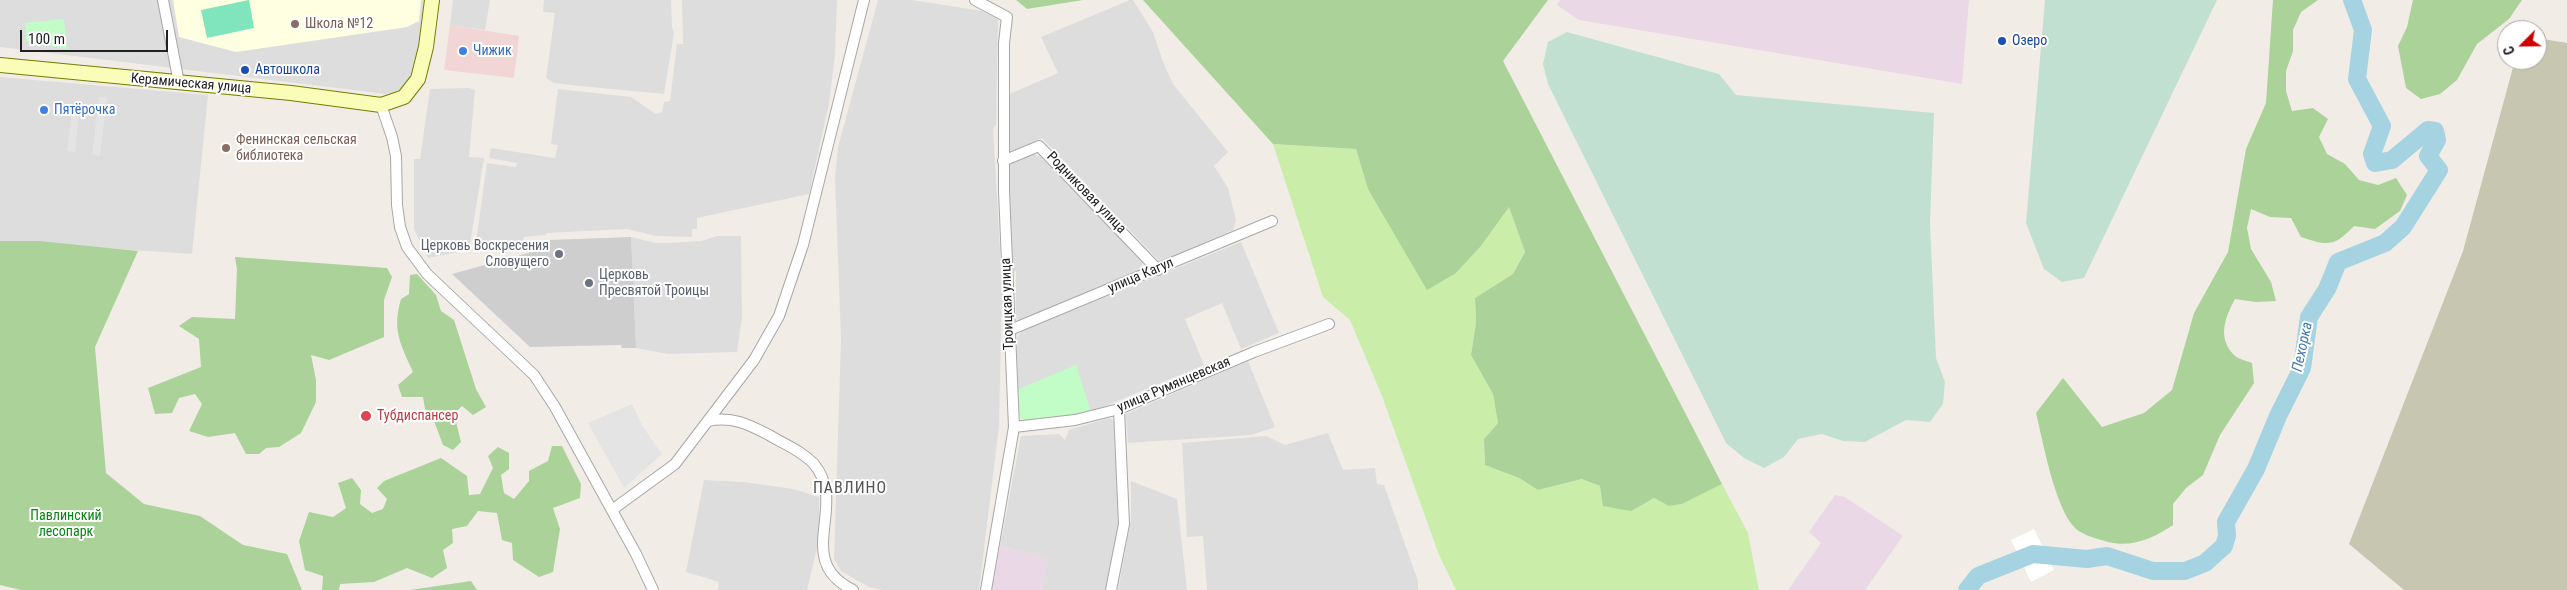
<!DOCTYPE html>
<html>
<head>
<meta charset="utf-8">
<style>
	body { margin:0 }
	#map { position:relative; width:2567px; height:590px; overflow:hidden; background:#f1ede6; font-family:"Roboto Condensed",sans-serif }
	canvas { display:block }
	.north { position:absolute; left:2497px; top:20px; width:50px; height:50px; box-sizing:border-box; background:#fff; border:1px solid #a6a6a6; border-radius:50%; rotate:247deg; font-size:14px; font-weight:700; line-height:20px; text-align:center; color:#202020 }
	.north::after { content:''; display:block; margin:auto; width:18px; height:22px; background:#d00000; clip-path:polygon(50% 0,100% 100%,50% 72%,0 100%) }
	.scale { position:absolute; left:20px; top:30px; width:148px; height:22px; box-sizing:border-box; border:2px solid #202020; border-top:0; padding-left:6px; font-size:15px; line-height:18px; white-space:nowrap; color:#202020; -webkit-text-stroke:4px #fff; paint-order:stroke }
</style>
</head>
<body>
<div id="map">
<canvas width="2567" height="590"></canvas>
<div class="north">С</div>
<div class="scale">100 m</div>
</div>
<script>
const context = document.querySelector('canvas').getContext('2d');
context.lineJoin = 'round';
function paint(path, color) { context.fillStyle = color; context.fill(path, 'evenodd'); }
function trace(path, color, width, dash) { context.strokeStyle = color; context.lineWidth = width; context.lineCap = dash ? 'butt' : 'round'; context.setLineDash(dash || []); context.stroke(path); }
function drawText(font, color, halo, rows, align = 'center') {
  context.font = font + ' "Roboto Condensed",sans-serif'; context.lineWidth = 4; context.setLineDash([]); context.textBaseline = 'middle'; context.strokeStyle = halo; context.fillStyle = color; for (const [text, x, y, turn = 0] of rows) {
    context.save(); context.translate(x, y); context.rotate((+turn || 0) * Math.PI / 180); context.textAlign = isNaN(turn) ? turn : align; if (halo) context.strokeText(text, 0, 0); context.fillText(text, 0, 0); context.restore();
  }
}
paint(new Path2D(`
	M0 0H424L418 47 411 74 407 83 399 90 386 94 0 47Z
	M453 0H490L485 30 450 25Z
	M544 0H671L672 27 674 33 664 94 570 85 554 83 546 78 555 13 543 12Z
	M682 0H837L835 55 829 103 809 194 697 218V229H692V237L656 236 627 229 547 233 545 235 524 237 523 241 475 249 487 163 516 167 517 163 489 158 491 148 555 158 558 145 551 144 558 89 631 97 656 114 662 112 664 102 670 101 677 44H683Z
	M878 0H912L982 11 998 19 996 124 993 129 1002 285 999 426 979 590H882L869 587 841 571 834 559 841 339 835 178 838 147Z
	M1130 0H1133L1153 32 1163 62 1173 84 1228 152 1214 166 1228 188 1236 220 1233 230 1160 262 1042 138 1009 152 1007 95 1058 73 1041 37Z
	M0 77 208 95 192 254 0 241Z
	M469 88 475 90 469 157 484 158 469 250 428 258 414 229V159H420L430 89Z
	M1034 154 1041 157 1143 261 1141 269 1020 321 1016 318V271H1012L1008 169 1010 164Z
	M717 236H741L742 317 737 352 668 354 636 348 631 237 655 243H669L701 241Z
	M1241 242 1279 333 1241 349 1222 303 1185 319 1204 365 1091 412 1016 390 1017 338 1022 331Z
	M1248 361 1275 427 1251 435 1128 443 1126 414Z
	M1109 418 1115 422 1119 511 1117 518 1120 519 1105 590H1042L1047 559 1000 546 1021 436 1059 434 1065 440 1069 430Z
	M1328 433 1343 470 1375 468 1377 484 1384 485 1418 581V590H1207L1203 536 1187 537 1182 443 1266 436 1285 445Z
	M704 480 744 482 793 489 819 497V540L807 590H718L719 582 686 572Z
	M1131 481 1177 499 1187 590H1118L1131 519Z`), '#dedddd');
paint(new Path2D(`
	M450 25 519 36 514 78 444 70Z`), '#f2d6d5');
paint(new Path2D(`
	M1560 0H1969L1962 84 1579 20 1557 5Z
	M1835 495 1845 497 1903 536 1865 590H1788L1821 543 1809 532Z
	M1000 546 1048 559 1042 590H991Z`), '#ebd8e7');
paint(new Path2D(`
	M173 0H421L419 21 407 27 236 52 179 37Z`), '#ffffe1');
paint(new Path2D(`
	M631 237 636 348H622L621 345 530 347 452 274 550 247V240Z`), '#cecece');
paint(new Path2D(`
	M2537 38 2567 43V590H2404L2349 544 2463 251 2515 60H2537Z`), '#c6c6b1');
paint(new Path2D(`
	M1273 144 1356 149 1368 189 1456 273 1481 246 1509 207 1525 252 1513 274 1475 298 1476 323 1471 355 1493 394 1498 423 1484 439 1485 465 1519 478 1538 490 1583 479 1600 486 1654 498 1669 506 1682 504 1722 484 1748 533 1759 590H1456L1439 555 1382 396 1350 320 1323 297Z`), '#cbedaa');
paint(new Path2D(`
	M1016 0H1083L1027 9Z
	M1143 0H1548L1503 61 1722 484 1682 504 1669 506 1654 498 1631 511 1603 506 1600 486 1582 479 1538 490 1519 478 1485 465 1484 439 1498 423 1493 394 1471 355 1476 323 1475 298 1513 274 1525 252 1509 207 1481 246 1456 273 1427 290 1368 189 1356 149 1273 144Z
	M2273 0H2318L2301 12 2293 30V51L2286 71V91L2292 111 2313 108 2328 119 2319 137 2327 154 2345 164 2359 180 2378 185 2396 178 2407 195 2400 211 2375 229 2354 226C2334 247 2328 246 2301 237L2291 218 2270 217 2251 209 2247 228 2251 249 2271 282 2276 301 2256 302 2235 299C2225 317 2217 338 2234 355 2238 359 2247 361 2252 363L2254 383 2220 435 2203 475 2186 488 2173 504V525C2154 538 2132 548 2108 542 2098 539 2085 536 2076 529 2055 510 2043 441 2036 413L2063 378 2102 427 2144 413 2172 390 2194 313 2228 252 2246 149 2266 103Z
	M2413 0H2522L2509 19 2477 44 2457 80 2440 94 2421 99 2406 88 2398 46 2407 27Z
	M0 241H39L138 251 95 347 106 473 144 504 200 516 243 545 287 554 302 590H21L0 585Z
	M235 257 387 268 392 277 384 300V337L329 360 311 355 316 380V402L301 433 279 447 266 448 259 454H246L235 433 208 437 189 431 202 404 195 394 179 398 172 413 155 414 148 388 201 367 199 339 179 326 192 317 235 319 237 269Z
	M417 274 436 295 441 311 454 320 476 389 486 407 473 415 462 406 454 414 461 442 453 450 443 445 433 418 425 409 423 397H402L398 385 413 372C400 343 392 330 401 299L409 294 410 275Z
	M552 446H562L581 484 580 498 553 508 560 529 553 572 539 577 513 560 512 543 502 540 497 513 478 511 467 526 452 529 453 543 443 550 447 568 432 578 407 568 374 582 340 584 339 590H322L323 576 305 570 299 541 309 512 333 517 346 508 338 483 352 478 361 490 360 504 372 513 383 509 387 499 377 488 384 481 441 458 467 476 469 495 480 494 493 468 488 456 498 447 509 453V469L501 475 504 493 514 499 529 481V471L548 461Z
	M471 581 477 590H410Z`), '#aad299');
paint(new Path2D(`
	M2045 0H2217L2084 278 2062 282 2044 269 2026 223Z
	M1567 32 1719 74 1736 95 1934 113 1930 223 1936 358 1945 382 1943 404 1930 422 1906 420 1865 442 1843 441 1822 434 1798 439 1784 457 1764 468 1744 458 1726 443 1548 84 1543 64 1548 42Z`), '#c2e0d2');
paint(new Path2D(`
	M64 19 67 49 26 41 25 23Z
	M1076 365 1091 412 1074 417 1027 422C1014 416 1016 403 1016 390Z`), '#c2fcc6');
paint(new Path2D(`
	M249 0 254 28 207 38 201 10Z`), '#80e4bd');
paint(new Path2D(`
	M99 97H107L100 156 92 155Z
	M72 111 79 112 75 152 67 151Z
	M632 404 643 427 662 454 624 488 588 423Z`), '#e4e4e4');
paint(new Path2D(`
	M2034 529 2054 570 2031 582 2011 540Z`), '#fff');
trace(new Path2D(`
	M1967 590 1978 576 2033 554 2087 559 2107 556 2153 571H2185L2205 563 2224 546 2227 536 2226 522 2256 469 2278 416 2302 368 2309 317 2327 289 2338 262 2385 243 2403 227 2439 170 2428 156 2437 140 2435 131 2428 130 2392 160 2375 163 2372 154 2382 126 2357 79 2363 30 2352 0`), '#a5d3e1', 18);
const street = new Path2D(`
	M163 0 179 83
	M975 0 1007 17 1004 43V191L1014 427 986 590
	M381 105 392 137 396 156 397 205 400 227 407 247 427 274 534 375 555 407 636 554 653 590
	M1003 161 1039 146 1158 270
	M1010 330 1272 221
	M708 421C732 416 748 424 769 435 784 444 802 451 814 464 849 506 792 560 853 590
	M1014 427 1075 420 1119 409 1254 352 1329 324
	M612 510 675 464 754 360 779 316 803 245 864 0
	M1111 590 1124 524 1119 409`);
const secondary = new Path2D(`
	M0 65 291 93 381 105 404 97 418 79 426 47 432 0`);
trace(street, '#a7a7a7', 12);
trace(secondary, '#717e00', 16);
trace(street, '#fff', 10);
trace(secondary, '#fafdb8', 14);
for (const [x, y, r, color] of [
	[295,24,5,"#8d6e63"],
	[2002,41,5,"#1a4fb4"],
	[463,51,5,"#3f7fe0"],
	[245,70,5,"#1a4fb4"],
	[44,110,5,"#3f7fe0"],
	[226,148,5,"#8d6e63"],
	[559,254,5,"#6b7280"],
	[589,283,5,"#6b7280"],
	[366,416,6,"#e0444e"]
]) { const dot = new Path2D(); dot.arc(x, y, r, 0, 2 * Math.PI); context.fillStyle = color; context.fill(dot); trace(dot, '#fff', 2); }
drawText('14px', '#785e54', '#fff', [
	["Школа №12",305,24],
	["Фенинская сельская",236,140],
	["библиотека",236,156]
], 'left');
drawText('14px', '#164399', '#fff', [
	["Озеро",2012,41],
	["Автошкола",255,70]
], 'left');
drawText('14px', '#366cbe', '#fff', [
	["Чижик",473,51],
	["Пятёрочка",54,110]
], 'left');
drawText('14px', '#202020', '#fff', [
	["Керамическая улица",191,84,5],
	["Родниковая улица",1086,193,46],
	["улица Кагул",1141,276,-23],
	["Троицкая улица",1008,304,-92],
	["улица Румянцевская",1174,385,-23]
]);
drawText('14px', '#5b616d', '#fff', [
	["Церковь Воскресения",549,246],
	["Словущего",549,262],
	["Церковь",599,275,"left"],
	["Пресвятой Троицы",599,291,"left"]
], 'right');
drawText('14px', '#be3a42', '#fff', [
	["Тубдиспансер",377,416]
], 'left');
drawText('14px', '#068610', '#fff', [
	["Павлинский",66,516],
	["лесопарк",66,532]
]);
drawText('italic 15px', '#4379ae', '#fff', [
	["Пехорка",2303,347,-78]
]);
context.letterSpacing = '1px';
drawText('16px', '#535353', '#fff', [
	["ПАВЛИНО",850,489]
]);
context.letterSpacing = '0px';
</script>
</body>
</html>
